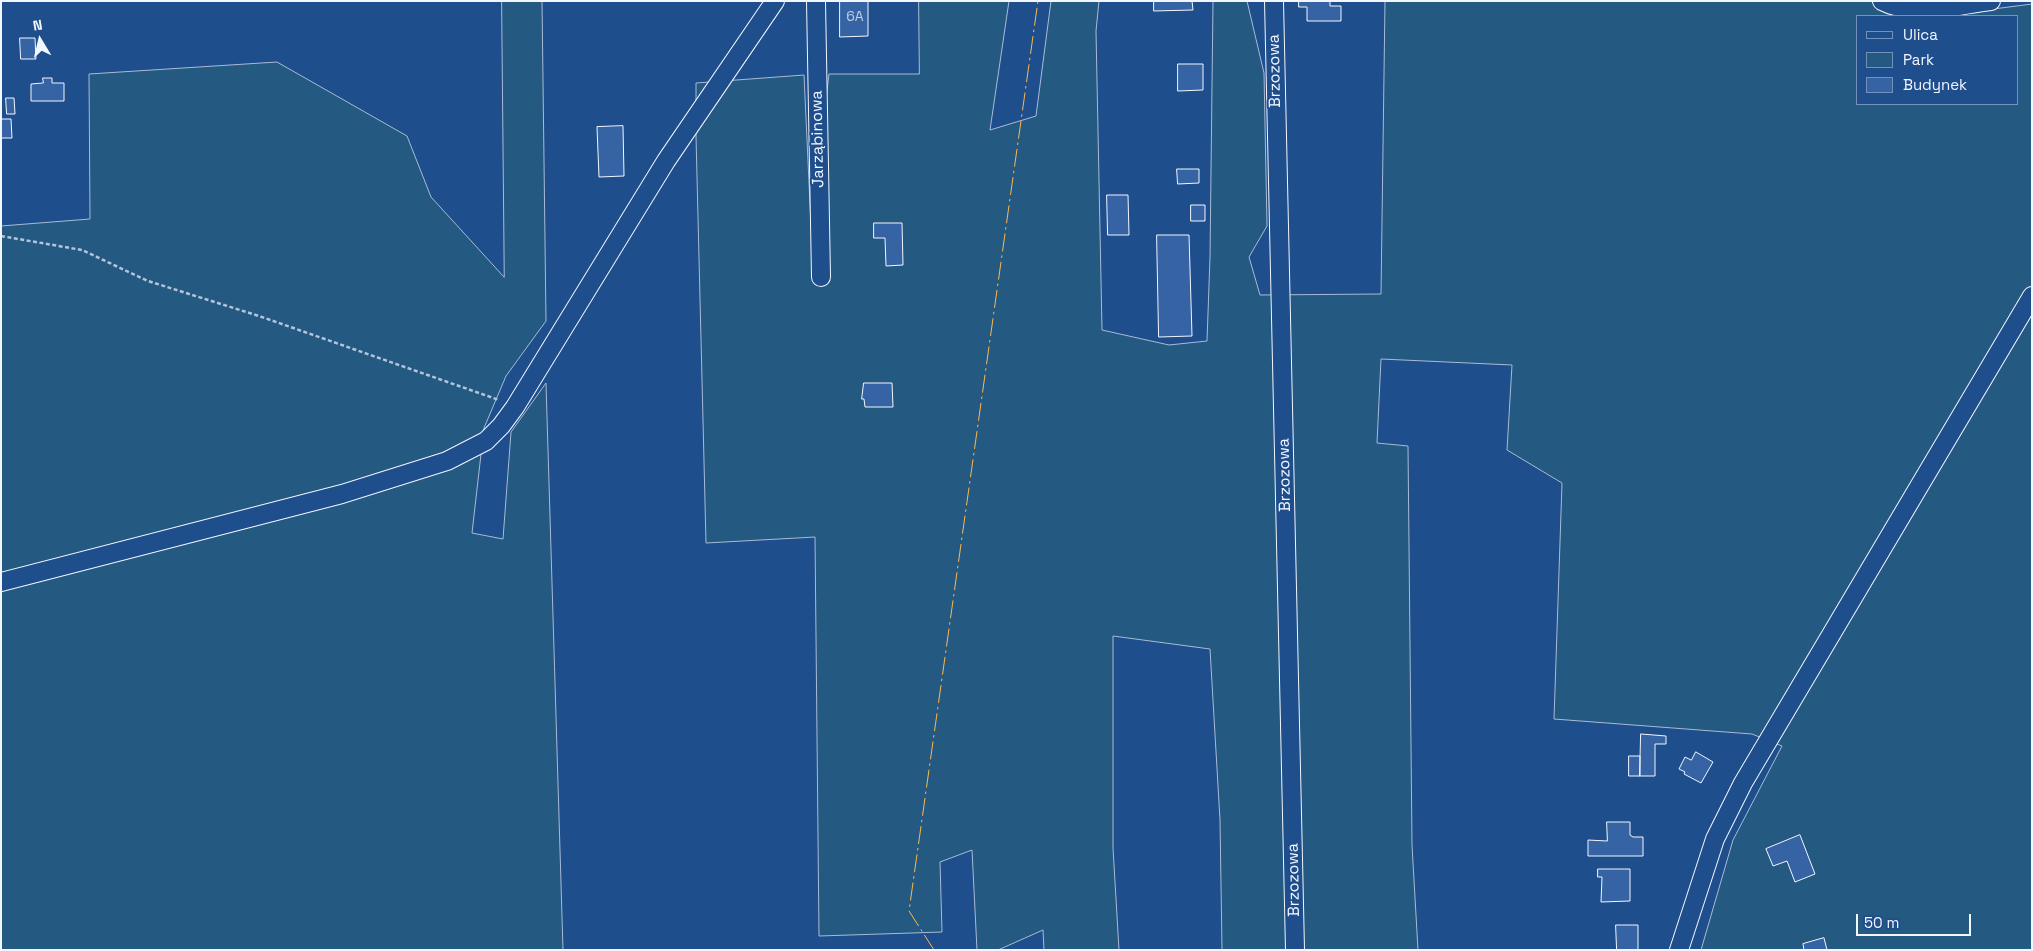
<!DOCTYPE html>
<html>
<head>
<meta charset="utf-8">
<style>
	body { margin:0 }
	#map { position:relative; width:2033px; height:951px; overflow:hidden; background:#1f4e8c; font-family:"Space Grotesk",sans-serif }
	canvas { display:block }
	.frame { position:absolute; inset:0; border:2px solid #f2f6ff; pointer-events:none }
	.legend { position:absolute; left:1856px; top:15px; width:162px; height:90px; box-sizing:border-box; background:#1f4e8c; border:1px solid #7391ba; margin:0; padding:6px 9px; list-style:none; font-size:15px; color:#f2f6ff }
	.legend li { display:flex; align-items:center; gap:10px; height:25px }
	.legend b { width:25px; border:1px solid #7391ba }
	.north { position:absolute; left:15px; top:15px; width:50px; height:50px; -webkit-text-stroke:4px #1f4e8c; paint-order:stroke; rotate:351deg; font-size:14px; font-weight:700; line-height:20px; text-align:center; color:#f2f6ff }
	.north::after { content:''; display:block; margin:auto; width:18px; height:22px; background:#f2f6ff; clip-path:polygon(50% 0,100% 100%,50% 72%,0 100%) }
	.scale { position:absolute; left:1856px; top:914px; width:115px; height:22px; box-sizing:border-box; border:2px solid #f2f6ff; border-top:0; padding-left:6px; font-size:15px; line-height:18px; white-space:nowrap; color:#f2f6ff; -webkit-text-stroke:4px #1f4e8c; paint-order:stroke }
</style>
</head>
<body>
<div id="map">
<canvas width="2033" height="951"></canvas>
<div class="frame"></div>
<ul class="legend">
<li><b style="height:6px;background:#1f4e8c"></b>Ulica</li>
<li><b style="height:14px;background:#245a82"></b>Park</li>
<li><b style="height:14px;background:#3563a3"></b>Budynek</li>
</ul>
<div class="north">N</div>
<div class="scale">50 m</div>
</div>
<script>
const context = document.querySelector('canvas').getContext('2d');
context.lineJoin = 'round';
function paint(path, color) { context.fillStyle = color; context.fill(path, 'evenodd'); }
function trace(path, color, width, dash) { context.strokeStyle = color; context.lineWidth = width; context.lineCap = dash ? 'butt' : 'round'; context.setLineDash(dash || []); context.stroke(path); }
function drawText(font, color, halo, rows, align = 'center') {
  context.font = font + ' "Space Grotesk",sans-serif'; context.lineWidth = 4; context.setLineDash([]); context.textBaseline = 'middle'; context.strokeStyle = halo; context.fillStyle = color; for (const [text, x, y, turn = 0] of rows) {
    context.save(); context.translate(x, y); context.rotate((+turn || 0) * Math.PI / 180); context.textAlign = isNaN(turn) ? turn : align; if (halo) context.strokeText(text, 0, 0); context.fillText(text, 0, 0); context.restore();
  }
}
const green = new Path2D(`
	M502 1H542L546 321 506 376 484 428 472 533 503 539 511 432 546 383 563 950H1V226L90 219 89 74 277 62 407 136 431 197 504 277Z
	M919 1H1009L990 130 1036 116 1051 1H1099L1096 31 1102 330 1169 345 1207 341 1210 257 1213 1H1247L1264 73 1267 226 1249 257 1260 295 1381 294 1385 1H1946L1932 16H1857V104H2017V16H1939L2032 4V950H1701L1733 840 1782 746 1752 734 1554 719 1562 483 1507 450 1512 365 1381 359 1377 443 1408 446 1412 845 1418 950H1222L1220 820 1210 649 1113 636V848L1119 950H1044L1043 930 998 950H977L972 850 940 862 942 932 819 936 815 537 706 543 696 136V83L804 75 811 226 829 74H919Z`);
paint(green, '#245a82');
trace(green, '#a8bbd7', 1);
const building = new Path2D(`
	M840 1H868V36L840 37Z
	M1154 1H1192L1193 10 1154 11Z
	M1299 1H1330V6H1341V21H1307V7H1299Z
	M20 38H35L36 59H21Z
	M1178 64H1203V90L1178 91Z
	M43 78H52V83H64V101H31V84L43 83Z
	M6 98H14L15 114H7Z
	M1 119H11L12 138H1Z
	M623 126 624 176 599 177 597 127Z
	M1177 169H1199V183L1178 184Z
	M1107 195H1128L1129 235H1108Z
	M1191 205H1205V221H1191Z
	M874 223H902L903 265 886 266 885 238H874Z
	M1157 235H1189L1192 336 1159 337Z
	M864 383H892L893 407H865L864 399H862Z
	M1641 734 1666 736V744H1655V776H1640Z
	M1696 752 1713 762 1701 783 1684 774 1685 772 1679 769 1685 757 1691 760Z
	M1629 756H1640V776H1629Z
	M1607 822H1630V835L1633 837H1643V856H1588V840L1607 841Z
	M1800 835 1815 874 1795 882 1787 861 1773 866 1766 849Z
	M1598 869H1630V901L1601 902 1602 877H1598Z
	M1616 925H1638V950H1617Z
	M1824 938 1827 950H1804L1803 944Z`);
paint(building, '#3563a3');
trace(building, '#f2f6ff', 1);
const minor = new Path2D(`
	M816 1 821 277
	M1274 1 1295 950
	M1882 1C1915 18 1956 5 1991 1
	M1 582 342 494 447 461 486 441 501 426 515 407 666 161 775 1
	M1679 950 1715 839 1743 783 2032 296`);
trace(minor, '#f2f6ff', 20);
trace(new Path2D(`
	M1 236 82 250 148 281 259 316 499 400`), '#b3c4dc', 2.5, [4, 2.5]);
trace(minor, '#1f4e8c', 18);
trace(new Path2D(`
	M934 950 909 911 1038 1`), '#ffb74d', 1, [18, 4, 2.5, 4]);
drawText('14px', '#c3d1e8', null, [
	["6A",855,17]
]);
drawText('16px', '#f2f6ff', '#1f4e8c', [
	["Brzozowa",1275,71,-91],
	["Jarząbinowa",818,139,-91],
	["Brzozowa",1285,475,-91],
	["Brzozowa",1294,880,-91]
]);
</script>
</body>
</html>
